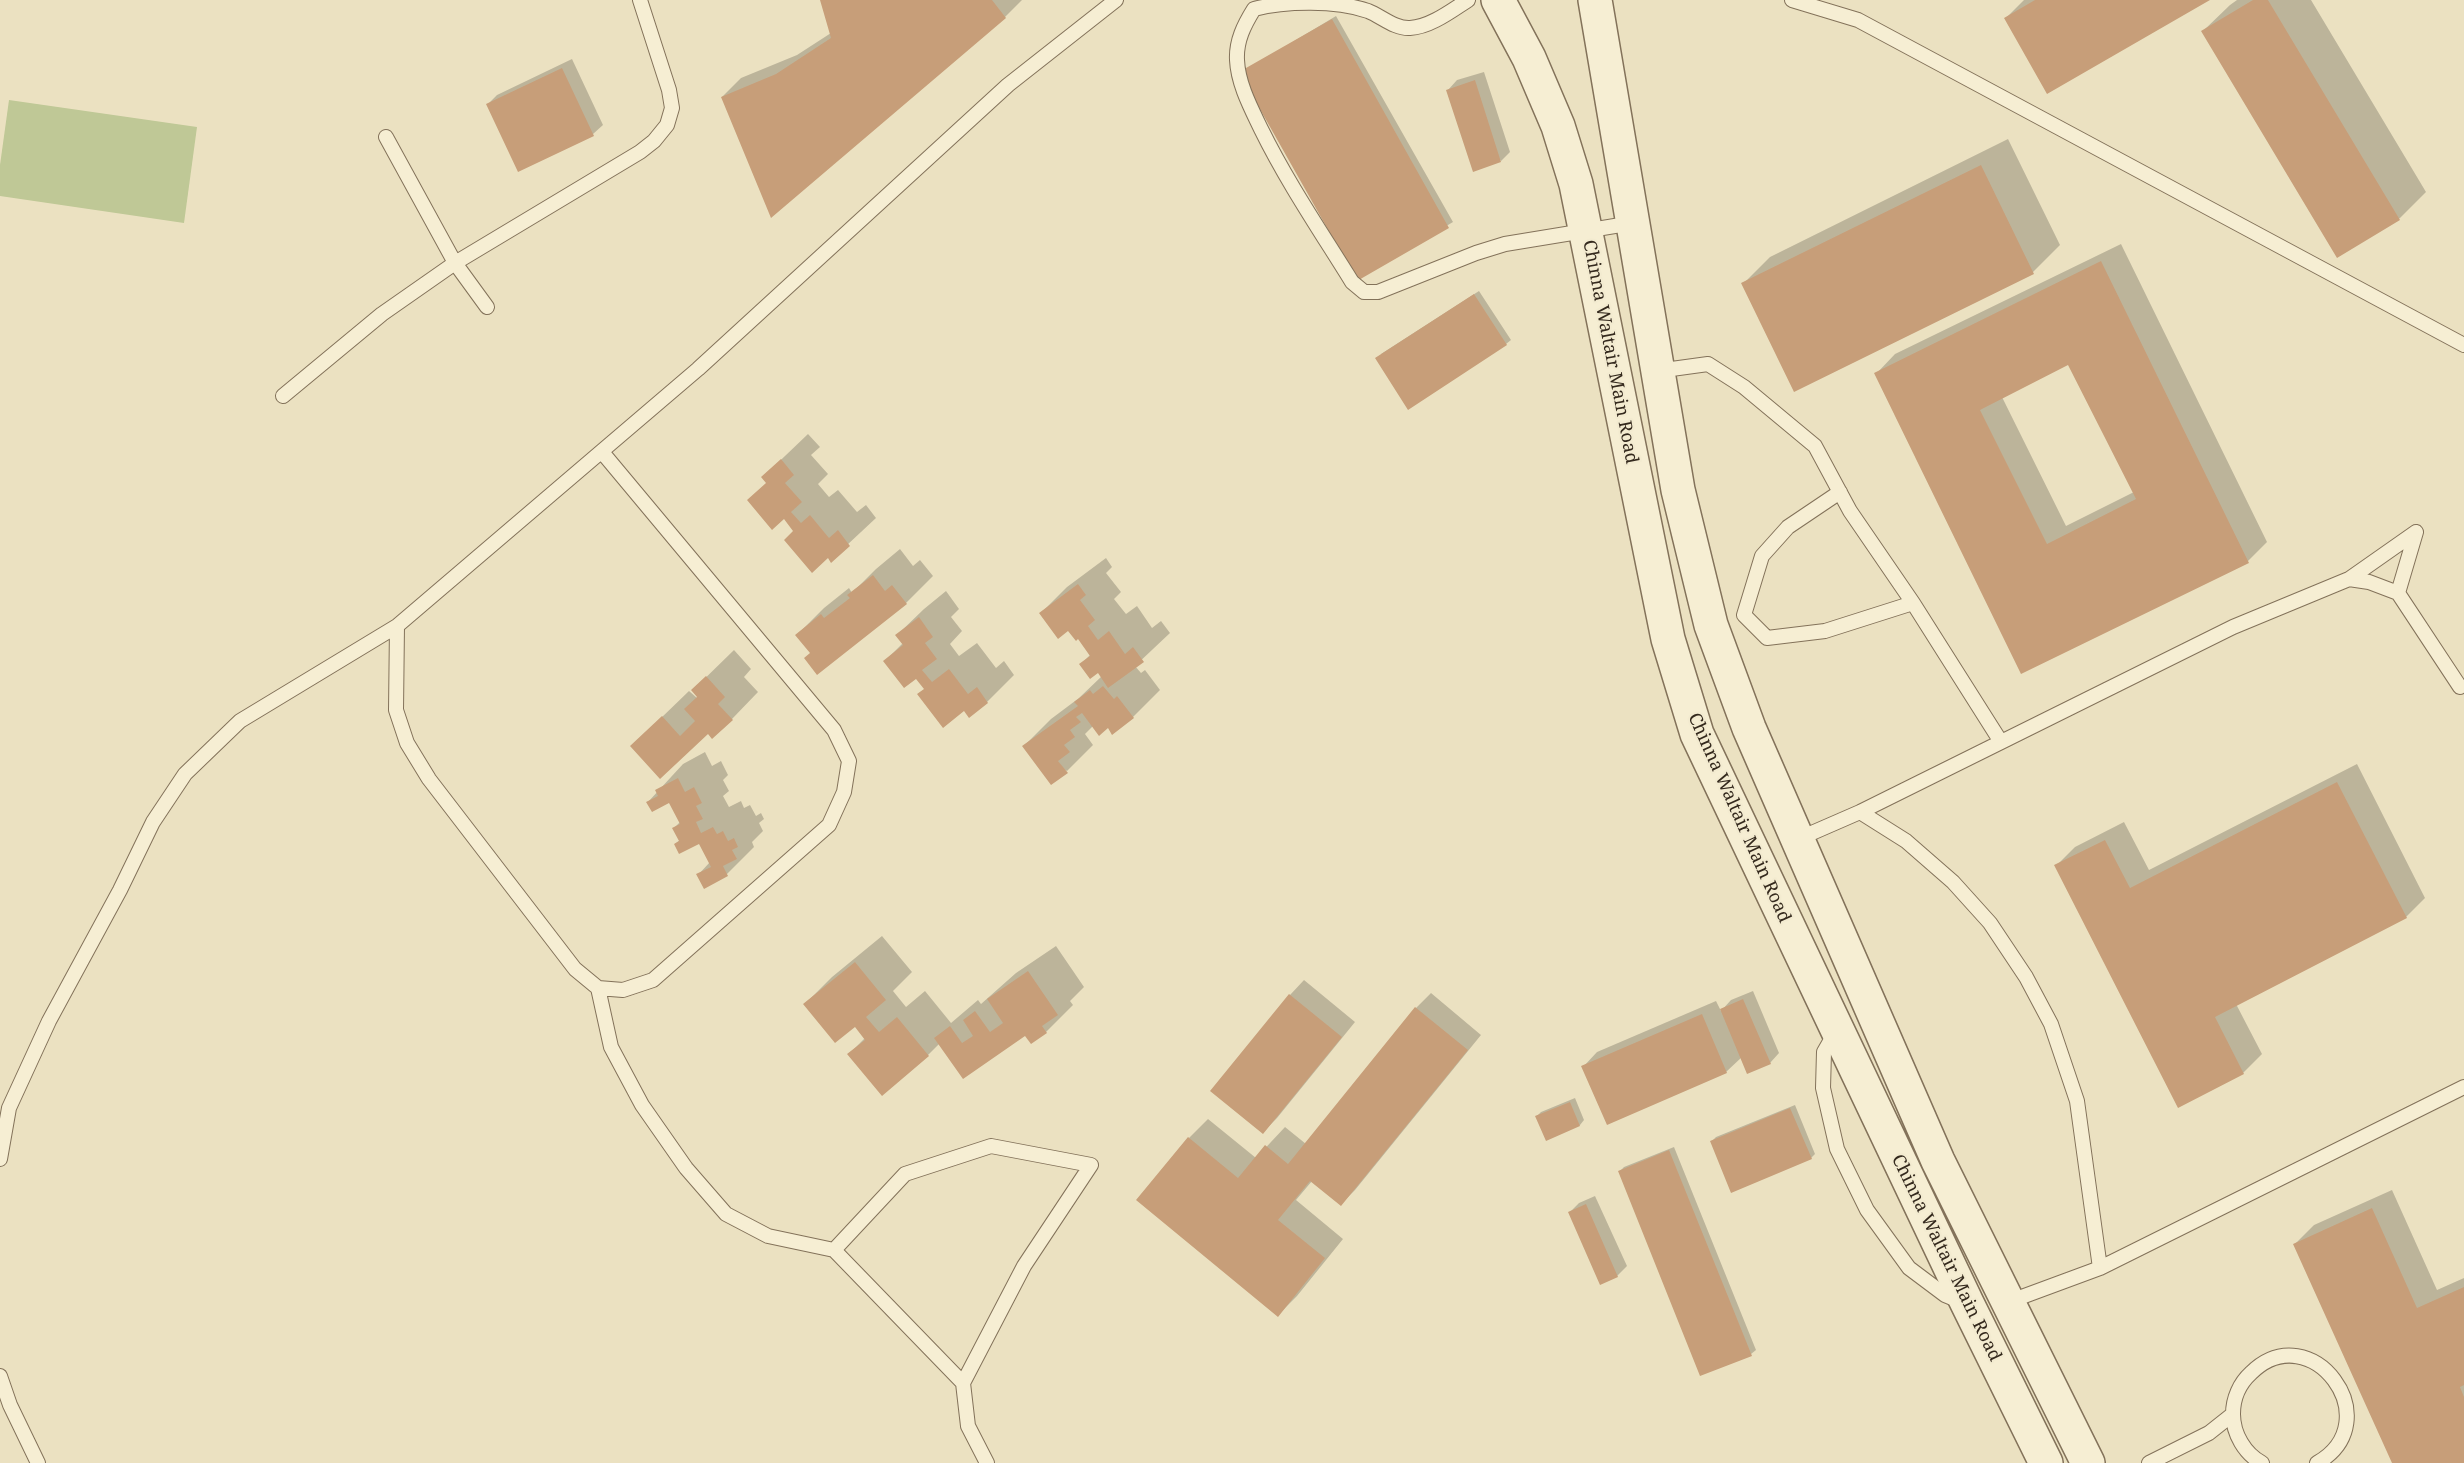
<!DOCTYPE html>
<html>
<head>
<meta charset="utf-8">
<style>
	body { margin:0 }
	canvas { display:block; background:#ebe1c1 }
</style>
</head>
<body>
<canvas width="2464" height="1463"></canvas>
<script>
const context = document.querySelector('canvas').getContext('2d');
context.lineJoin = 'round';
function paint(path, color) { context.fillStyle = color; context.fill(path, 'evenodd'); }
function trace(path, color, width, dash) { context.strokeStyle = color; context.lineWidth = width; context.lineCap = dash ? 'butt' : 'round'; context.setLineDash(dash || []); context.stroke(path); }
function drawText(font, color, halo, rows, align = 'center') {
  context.font = font + ' "Noto Serif",serif'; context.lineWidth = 4.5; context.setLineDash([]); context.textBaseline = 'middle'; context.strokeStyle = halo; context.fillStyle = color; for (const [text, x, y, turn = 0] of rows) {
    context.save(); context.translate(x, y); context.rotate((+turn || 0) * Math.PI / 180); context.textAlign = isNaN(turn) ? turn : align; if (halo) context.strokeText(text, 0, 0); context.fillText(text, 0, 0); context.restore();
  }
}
paint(new Path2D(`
	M9 100 197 127 184 223 0 196V165Z`), '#bfc896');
paint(new Path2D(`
	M821 0H1022L1005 17 772 215 722 97 741 78 797 55 831 33Z
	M2024 0H2207L2006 18Z
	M2237 0H2311L2426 192 2400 218 2338 256 2203 31 2230 5Z
	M1336 16 1453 222 1358 279 1241 73Z
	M572 59 603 125 593 134 519 170 488 104 497 95Z
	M1484 72 1510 152 1501 161 1448 90 1457 80Z
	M2008 139 2060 245 2033 272 1743 284 1770 257Z
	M2121 244 2267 542 2248 561 2022 672 1876 374 1895 354ZM2069 363 2134 492 2066 526 2002 397Z
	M1479 291 1511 340 1506 344 1381 354Z
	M808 434 820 447 811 455 828 474 818 484 829 497 838 490 857 512 866 505 876 518 831 560 795 531 763 477Z
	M900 549 913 566 920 560 933 576 906 603 818 673 811 652 797 635 824 608 849 588 852 593 876 569Z
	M1106 558 1112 567 1106 573 1121 592 1114 599 1126 614 1137 606 1152 628 1161 621 1170 633 1135 666 1141 673 1145 670 1160 690 1133 717 1108 726H1093L1085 734 1093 745 1067 771 1024 746 1051 719 1079 698 1102 676 1098 671 1081 664 1091 654 1078 637 1041 613 1067 587Z
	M946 591 959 609 951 617 962 631 950 644 959 656 977 643 996 668 1004 661 1014 675 987 702 969 715 964 709 925 688 916 677 885 661 903 643 897 635 924 609Z
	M734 650 751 669 744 677 758 692 732 719 708 732 632 746 689 691 697 698 699 696 693 690Z
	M705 752 712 766 721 761 728 775 723 780 729 791 723 796 729 807 741 801 744 808 750 805 756 816 761 813 764 819 759 823 763 831 752 842 754 847 727 874 705 887 698 875 710 862 700 842 675 844 680 840 674 828 680 822 669 801 648 802 683 764Z
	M2357 764 2425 898 2406 917 2236 1004 2262 1054 2243 1073 2056 866 2075 847 2124 822 2149 870Z
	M882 936 912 972 893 991 906 1007 925 991 951 1023 978 1000 981 1004 1016 973 1056 946 1084 987 1070 1001 1073 1005 1046 1032 1025 1034 963 1077 940 1043 928 1055 849 1054 865 1038 855 1025 805 1004 832 977Z
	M1304 980 1355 1022 1277 1118 1263 1132 1212 1091 1290 995Z
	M1753 991 1779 1053 1770 1063 1742 1057 1726 1072 1583 1067 1597 1052 1716 1001 1721 1011 1731 1000Z
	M1431 993 1481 1035 1355 1190 1341 1204 1312 1181 1296 1200 1343 1239 1297 1296 1278 1315 1189 1138 1208 1119 1256 1158 1285 1127 1306 1144 1416 1008Z
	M1575 1098 1584 1120 1580 1125 1546 1139 1537 1116 1541 1112Z
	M1795 1105 1815 1154 1811 1158 1712 1141 1716 1137Z
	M1674 1147 1756 1350 1751 1354 1619 1172 1624 1167Z
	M2392 1190 2437 1290 2464 1278V1463H2394L2295 1244 2314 1225Z
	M1595 1196 1627 1266 1617 1276 1570 1212 1579 1203Z`), '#0003');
paint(new Path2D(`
	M820 0H992L1006 18 771 218 721 97 776 74 831 38Z
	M2035 0H2210L2047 94 2004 18Z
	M2253 0H2268L2400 220 2337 258 2201 31Z
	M1332 19 1449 228 1357 281 1239 72Z
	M562 68 594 136 518 172 486 104Z
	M1475 80 1501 162 1473 172 1446 90Z
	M1981 165 2034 274 1794 392 1741 283Z
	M2101 261 2249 563 2021 674 1874 373ZM2068 365 2136 499 2047 544 1980 410Z
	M1474 294 1507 345 1408 410 1375 358Z
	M781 459 794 475 785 483 802 502 791 512 801 523 810 515 829 538 838 530 850 546 831 563 828 558 812 573 784 540 793 531 784 519 772 530 747 500 766 483 761 477Z
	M873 575 885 591 892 585 907 604 817 675 804 658 810 653 795 635 821 614 824 618 850 598 847 595Z
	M1078 584 1086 595 1080 600 1095 620 1088 626 1098 640 1109 631 1125 654 1133 647 1144 662 1108 688 1098 673 1090 679 1079 664 1090 656 1078 639 1076 641 1068 631 1058 639 1039 613Z
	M919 617 933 637 925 643 937 659 922 670 932 682 949 669 968 694 977 687 988 703 969 718 964 711 943 728 917 694 924 689 916 679 904 688 883 661 903 645 895 635Z
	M706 676 725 697 718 704 733 720 712 739 708 734 660 779 630 746 662 716 680 736 695 721 684 709 697 697 691 690Z
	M1103 686 1114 699 1117 696 1134 718 1112 735 1108 728 1099 736 1082 713 1076 717 1081 722 1070 730 1075 737 1064 745 1070 752 1058 761 1068 773 1051 785 1022 746 1078 706 1074 702 1090 690 1093 694Z
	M678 778 685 792 694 787 702 803 696 806 703 819 696 822 701 833 713 827 717 834 723 831 728 841 734 838 738 847 732 850 737 859 723 866 728 876 704 889 696 874 711 867 699 844 679 854 674 844 679 841 672 828 680 824 669 803 652 812 646 802 658 796 655 790Z
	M2337 782 2407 918 2215 1017 2244 1074 2178 1108 2054 865 2105 840 2130 888Z
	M855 962 886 1000 866 1017 879 1032 897 1017 929 1056 882 1096 847 1054 865 1040 855 1027 835 1043 803 1004Z
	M1028 971 1058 1015 1042 1026 1047 1033 1031 1044 1025 1036 963 1079 934 1038 950 1026 962 1043 973 1036 963 1020 975 1011 990 1032 1003 1023 987 999Z
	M1289 994 1342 1037 1263 1134 1210 1091Z
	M1743 999 1771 1064 1747 1074 1720 1009Z
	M1415 1007 1468 1050 1341 1206 1310 1181 1278 1220 1325 1258 1278 1317 1136 1200 1188 1137 1238 1178 1265 1145 1288 1164Z
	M1702 1014 1727 1073 1607 1125 1581 1066Z
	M1570 1102 1580 1126 1546 1141 1535 1116Z
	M1790 1108 1812 1159 1731 1193 1710 1141Z
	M1669 1150 1752 1356 1700 1376 1618 1171Z
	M1586 1204 1618 1277 1600 1285 1568 1212Z
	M2372 1208 2417 1308 2464 1287V1385L2460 1387 2464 1397V1463H2392L2293 1244Z`), '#c79e79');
const service = new Path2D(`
	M1468 0C1451 11 1430 27 1410 28 1395 29 1381 16 1368 11 1335 0 1286 1 1254 9 1244 25 1236 41 1237 60 1238 84 1251 108 1261 129 1287 182 1321 232 1352 282L1364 292H1378L1476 253 1505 244 1633 223
	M1792 0 1858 20 2464 345
	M386 137 455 263 487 307
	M1657 371 1708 364 1744 387 1815 446 1850 511 1913 603 2001 742
	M283 396 382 314 455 263 640 152 654 141 667 125 672 108 669 90 640 0
	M1840 492 1788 527 1762 556 1744 615 1767 638 1825 631 1913 603
	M2349 579 2416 532 2398 593
	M397 626 396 710 407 743 429 779 575 969 598 988 623 990 653 980 829 825 844 792 849 761 834 730 602 452
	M1860 812 1906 841 1953 882 1990 923 2026 977 2051 1024 2077 1101 2100 1268
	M1798 839 1860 812 2233 627 2349 579 2369 582 2398 593 2460 687
	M598 988 611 1047 642 1105 686 1168 726 1214 768 1236 834 1250 905 1174 991 1146 1091 1165 1024 1266 963 1383
	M1836 1031 1824 1052 1823 1088 1837 1149 1867 1210 1909 1268 1945 1295 1962 1302
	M0 1159 9 1108 49 1021 120 890 153 822 185 774 240 721 397 626 698 369 1008 85 1116 0
	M834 1250 963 1383 968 1426 987 1463
	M2008 1302 2100 1268 2464 1087
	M0 1376 10 1405 38 1463
	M2149 1463 2209 1433 2233 1414
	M2262 1463C2245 1454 2233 1434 2233 1414 2233 1398 2240 1383 2251 1373 2311 1314 2391 1421 2317 1463`);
const tertiary = new Path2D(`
	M1498 0 1529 58 1558 126 1576 184 1668 639 1697 734 1967 1303 2046 1463
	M1595 0 1678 490 1711 625 1749 728 1938 1161 2088 1463`);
trace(service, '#83725a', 16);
trace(tertiary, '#83725a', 36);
trace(service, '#f6eed3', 14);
trace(tertiary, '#f6eed3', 33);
drawText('18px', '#34291d', '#f3ebd0', [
	["Chinna Waltair Main Road",1610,352,79],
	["Chinna Waltair Main Road",1739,818,66],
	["Chinna Waltair Main Road",1946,1258,64]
]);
</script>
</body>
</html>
